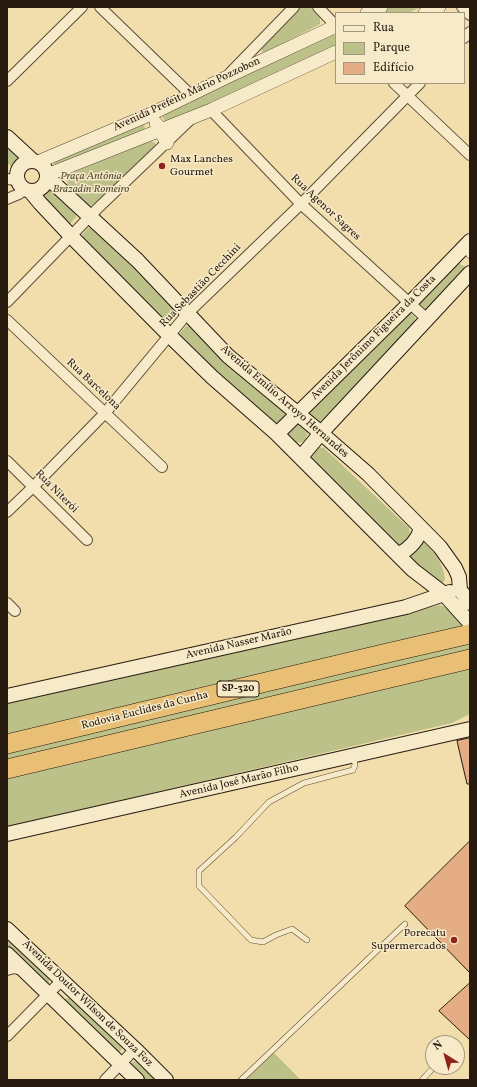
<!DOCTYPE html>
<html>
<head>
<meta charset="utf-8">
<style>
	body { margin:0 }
	#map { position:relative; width:477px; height:1087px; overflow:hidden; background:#f2deac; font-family:Vollkorn,serif }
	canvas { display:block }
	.frame { position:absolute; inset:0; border:8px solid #271b10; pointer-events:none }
	.legend { position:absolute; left:335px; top:12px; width:130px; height:72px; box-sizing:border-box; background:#f7eac9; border:1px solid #a4977f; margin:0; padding:5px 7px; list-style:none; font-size:12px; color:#271b10 }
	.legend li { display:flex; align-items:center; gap:8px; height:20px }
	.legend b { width:20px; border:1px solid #a4977f }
	.north { position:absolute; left:425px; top:1035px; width:40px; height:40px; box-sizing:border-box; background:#f7eac9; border:1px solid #a4977f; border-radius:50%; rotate:323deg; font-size:11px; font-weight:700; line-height:16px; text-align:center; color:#271b10 }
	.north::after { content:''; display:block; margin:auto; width:14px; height:18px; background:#8f2418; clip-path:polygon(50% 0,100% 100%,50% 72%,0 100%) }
</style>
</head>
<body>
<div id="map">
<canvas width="477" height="1087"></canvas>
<div class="frame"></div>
<ul class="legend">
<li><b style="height:5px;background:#f7eac9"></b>Rua</li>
<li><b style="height:11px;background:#bbc189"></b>Parque</li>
<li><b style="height:11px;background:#e4ad83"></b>Edifício</li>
</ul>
<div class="north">N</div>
</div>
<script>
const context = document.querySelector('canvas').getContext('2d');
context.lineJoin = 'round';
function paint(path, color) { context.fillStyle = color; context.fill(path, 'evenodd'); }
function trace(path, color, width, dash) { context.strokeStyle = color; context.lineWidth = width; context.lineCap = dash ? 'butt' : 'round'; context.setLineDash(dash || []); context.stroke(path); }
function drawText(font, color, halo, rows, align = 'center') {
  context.font = font + ' Vollkorn,serif'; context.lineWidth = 3; context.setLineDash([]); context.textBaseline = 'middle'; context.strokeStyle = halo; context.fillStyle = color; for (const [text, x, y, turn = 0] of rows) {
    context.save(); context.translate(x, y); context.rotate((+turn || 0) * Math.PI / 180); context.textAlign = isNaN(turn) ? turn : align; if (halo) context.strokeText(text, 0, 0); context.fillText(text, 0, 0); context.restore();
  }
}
paint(new Path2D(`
	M300 7H310L320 18V24L267 52H262L261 46Z
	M390 7H421L408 13H376Z
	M329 34 334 35 336 37V45L335 46 172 121 167 122 164 120 162 115Z
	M142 123 144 124 145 131 56 167 53 161Z
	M147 141H151L155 143 156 147 97 202 91 205 86 204 68 186 67 179 69 174Z
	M7 145 24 160 14 169 7 163Z
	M50 186 76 212V217L70 224H65L37 194 47 189Z
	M88 228H93L135 265 176 309V315L169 323H164L83 242 82 235Z
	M459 263 465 267V272L429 312H424L418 306 417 300 452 264Z
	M409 312 415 317 416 324 321 421 315 423 309 416V410Z
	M186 326H191L284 409 285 416 278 423H270L180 340V333Z
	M295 423H298L307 429 308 433 305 440C298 446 289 442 287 433Z
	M319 447 324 448 409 528C412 537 406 541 399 545L394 543 311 462 312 454Z
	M421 540C433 549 444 564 445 580L442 583 437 584 408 557Z
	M440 605 449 609 469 629 7 740V702Z
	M470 637V651L7 763V749Z
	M470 668V714L452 723 7 827V778Z
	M7 939H10L49 978V983L47 984 7 949Z
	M67 998 71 999 121 1047 122 1048 119 1054 64 1000Z
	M272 1051 301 1080H241Z
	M134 1061 136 1062 155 1080H142L130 1064Z`), '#bbc189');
const building = new Path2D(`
	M470 738V784H467L457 741Z
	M470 841V973L405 906Z
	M470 983V1040L439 1011Z`);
paint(building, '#e4ad83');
trace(building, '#271b10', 1);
const service = new Path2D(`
	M464 249 470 256
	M307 940 292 929 276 935 263 942 251 940 199 886V871L236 837 269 802 304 783 353 770 355 765 354 757
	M241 1080 405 924
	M422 1080 434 1067`);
const minor = new Path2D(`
	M100 7 191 95
	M318 7 336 26
	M462 7 470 15
	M464 38 470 32
	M230 73 294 7
	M7 81 82 7
	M394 83 470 155
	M211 110 301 204 427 319
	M7 179 17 180
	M7 199 19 194 25 189
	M7 302 97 209 190 120
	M7 320 162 467
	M7 461 87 540
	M7 512 33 487 105 413 187 314 301 204 420 83
	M7 603 15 611
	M7 970 14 968 24 970
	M7 1036 62 980
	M105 1080 135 1049`);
const tertiary = new Path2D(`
	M367 13 381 7
	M425 13 439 7
	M156 123 167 143
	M38 162 151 114 227 77 336 26
	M47 175 211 110 336 52`);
const secondary = new Path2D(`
	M7 137 33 161
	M17 176a15 15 0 1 1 30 0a15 15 0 1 1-30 0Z
	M47 177 138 261 228 356 321 433 368 474 440 547 455 568 459 577 460 590 470 603
	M30 191 40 203 71 236 169 335 212 377 277 434 413 570 443 593 470 623
	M277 434 410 303 470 241
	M301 457 321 433 470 273
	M398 555C409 549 418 541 421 528
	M7 696 406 607 450 592
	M7 834 470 729
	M7 929 135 1049 166 1080
	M7 954 137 1080`);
const motorway = new Path2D(`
	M7 744 383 654 470 634
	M7 769 470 659`);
trace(service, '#5a4c37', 6);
trace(minor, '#5a4c37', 12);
trace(tertiary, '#5a4c37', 14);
trace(secondary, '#271b10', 16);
trace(motorway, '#271b10', 20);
trace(service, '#f7eac9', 5);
trace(minor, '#f7eac9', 10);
trace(tertiary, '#f7eac9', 13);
trace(secondary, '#f7eac9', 14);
trace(motorway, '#e9bf76', 19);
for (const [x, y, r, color] of [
	[162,166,4,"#8f2418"],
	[454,940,4,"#8f2418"]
]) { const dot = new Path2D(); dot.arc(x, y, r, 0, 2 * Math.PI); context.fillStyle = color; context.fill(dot); trace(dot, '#f7eac9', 1.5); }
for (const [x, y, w] of [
	[238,689,42]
]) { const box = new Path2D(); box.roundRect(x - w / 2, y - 8, w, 16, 3); context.fillStyle = '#f7eac9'; context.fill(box); trace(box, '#271b10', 1); }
drawText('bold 10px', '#271b10', null, [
	["SP-320",238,689]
]);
drawText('11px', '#271b10', '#f7eac9', [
	["Avenida Prefeito Mário Pozzobon",187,95,-25],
	["Rua Agenor Sagres",325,208,43],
	["Rua Sebastião Cecchini",201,286,-46],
	["Avenida Jerônimo Figueira da Costa",374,338,-45],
	["Rua Barcelona",93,385,43],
	["Avenida Emílio Arroyo Hernandes",284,402,41],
	["Rua Niterói",56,492,45],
	["Avenida Nasser Marão",239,644,-13],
	["Rodovia Euclides da Cunha",145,711,-14],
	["Avenida José Marão Filho",239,782,-13],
	["Avenida Doutor Wilson de Souza Foz",87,1004,44]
]);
drawText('11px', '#271b10', '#f7eac9', [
	["Max Lanches",170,160],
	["Gourmet",170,173],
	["Porecatu",446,934,"right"],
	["Supermercados",446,947,"right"]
], 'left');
drawText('italic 11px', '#534d34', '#f7eac9', [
	["Praça Antônia",91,177],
	["Brazadin Romeiro",91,190]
]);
</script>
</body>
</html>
